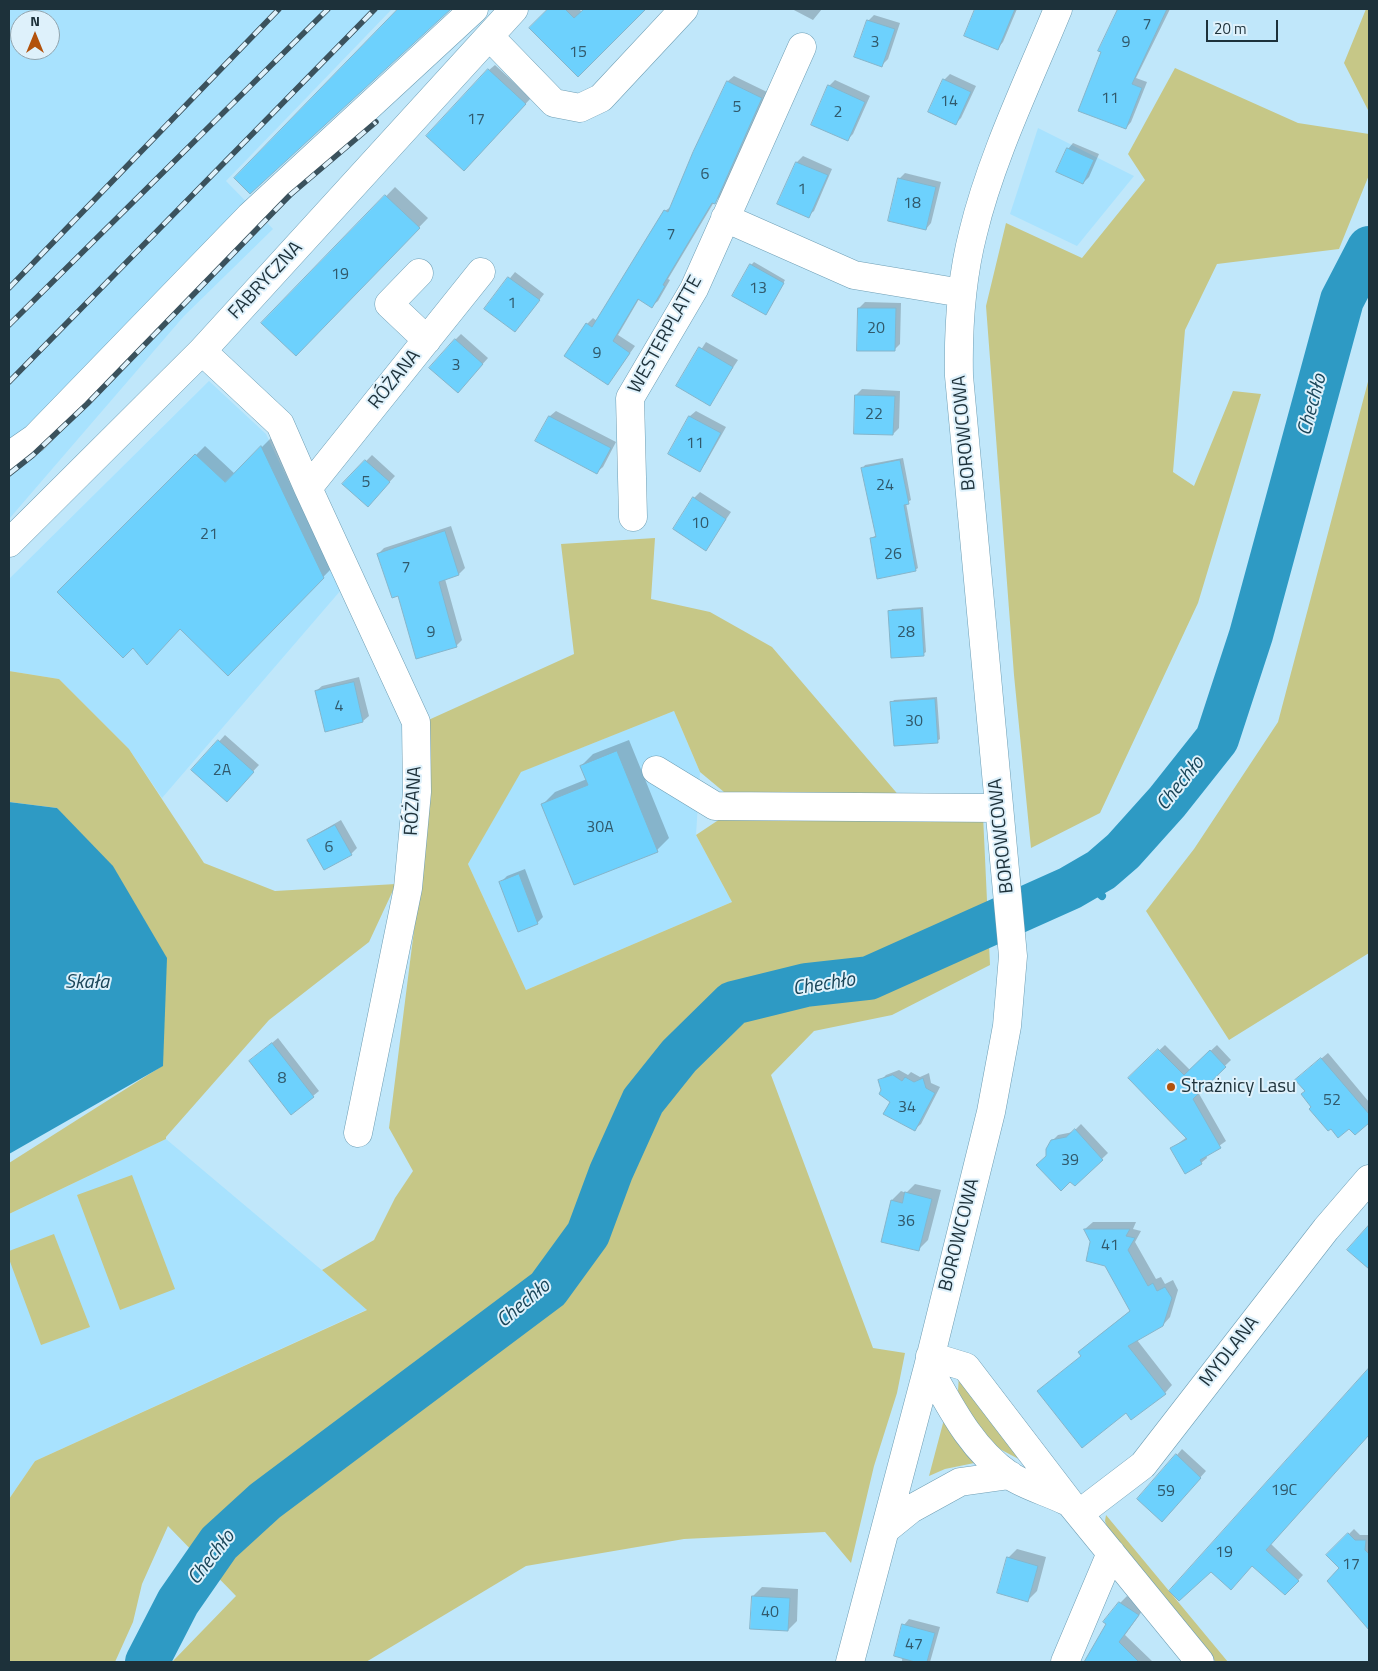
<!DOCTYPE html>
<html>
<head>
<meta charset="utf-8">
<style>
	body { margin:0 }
	#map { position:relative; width:1378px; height:1671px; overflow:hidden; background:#c0e7fa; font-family:"Titillium Web",sans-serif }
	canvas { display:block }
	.frame { position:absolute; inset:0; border:10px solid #1d313a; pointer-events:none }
	.north { position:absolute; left:10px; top:10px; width:50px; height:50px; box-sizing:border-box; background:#def1fb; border:1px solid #91a4ae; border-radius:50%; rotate:0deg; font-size:14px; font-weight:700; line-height:20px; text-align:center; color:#1d313a }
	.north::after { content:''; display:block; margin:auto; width:18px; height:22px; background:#b2520c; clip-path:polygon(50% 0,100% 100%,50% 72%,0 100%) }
	.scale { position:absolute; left:1206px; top:20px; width:72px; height:22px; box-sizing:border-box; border:2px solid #1d313a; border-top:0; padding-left:6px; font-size:15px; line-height:18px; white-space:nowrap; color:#1d313a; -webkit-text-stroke:4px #def1fb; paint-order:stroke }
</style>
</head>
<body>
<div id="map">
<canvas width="1378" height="1671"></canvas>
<div class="frame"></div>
<div class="north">N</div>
<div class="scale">20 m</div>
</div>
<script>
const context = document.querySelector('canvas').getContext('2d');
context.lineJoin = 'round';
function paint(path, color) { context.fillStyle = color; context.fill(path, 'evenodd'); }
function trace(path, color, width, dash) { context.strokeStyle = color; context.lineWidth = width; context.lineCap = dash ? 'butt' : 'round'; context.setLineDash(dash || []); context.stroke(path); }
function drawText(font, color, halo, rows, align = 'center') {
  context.font = font + ' "Titillium Web",sans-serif'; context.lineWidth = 4; context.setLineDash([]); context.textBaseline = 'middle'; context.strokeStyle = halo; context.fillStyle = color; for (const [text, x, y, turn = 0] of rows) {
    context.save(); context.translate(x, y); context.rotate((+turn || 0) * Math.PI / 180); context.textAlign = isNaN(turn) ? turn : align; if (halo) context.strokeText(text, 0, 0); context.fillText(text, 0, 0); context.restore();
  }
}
paint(new Path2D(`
	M9 9H392L226 181 273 229 184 316 9 519ZM20 20H50V50H20Z
	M1038 128 1134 176 1077 246 1010 214Z
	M209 381 266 434 341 590 162 798 129 749 59 679 9 671V579Z
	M674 711 700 772 696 835 732 902 526 990 468 864 520 772Z
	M166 1139 368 1309 35 1461 9 1499V1214Z`), '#a8e2fe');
paint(new Path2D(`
	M1366 9H1369V112L1344 63Z
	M1175 68 1298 123 1369 134V175L1339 249 1217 264 1185 330 1173 472 1194 486 1233 391 1261 394 1198 603 1100 813 1031 848 1014 675 986 306 1006 223 1082 258 1145 180 1128 154Z
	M1369 378V953L1229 1040 1146 911 1194 849 1278 722Z
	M655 538 651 599 710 612 772 647 901 798 736 802 700 772 674 711 521 772 468 864 526 990 732 902 696 835 732 811 983 815 990 965 892 1015 814 1031 771 1075 873 1348 905 1353 897 1393 874 1466 851 1563 825 1532 684 1539 526 1566 366 1662H172L236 1596 168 1526 142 1584 133 1622 115 1662H9V1499L35 1461 367 1310 322 1270 374 1240 395 1198 413 1171 389 1128 421 875 424 722 574 654 561 544Z
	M9 671 59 679 129 749 204 863 275 891 396 884 369 942 269 1020 166 1137V1139L9 1214V1163L162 1066 57 808 9 802Z
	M132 1175 175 1289 120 1310 77 1195Z
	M54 1234 90 1327 41 1345 9 1259V1251Z
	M959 1375 1028 1464 996 1447 962 1406 958 1391Z
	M946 1412 984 1461 945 1469 929 1476Z
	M1106 1515 1228 1662H1216L1108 1530 1105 1521Z`), '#c6c787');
paint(new Path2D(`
	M9 802 57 808 113 866 167 958 163 1066 9 1154Z`), '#2e9ac4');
paint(new Path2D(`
	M550 9H579L582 12 585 9H644L578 75 531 28Z
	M792 9H822L813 20Z
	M976 9H1017L1003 42 998 48 966 35Z
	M1118 9H1170L1136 78 1147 82 1131 122 1126 128 1103 52 1100 50Z
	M874 15 900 23 888 59 882 65 868 21Z
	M495 65 531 98 470 163 489 70Z
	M950 74 976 86 961 118 955 124 944 80Z
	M734 76 767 92 720 197 714 202 668 279 670 280 658 301 652 306 639 299 618 335 635 346 608 384 587 324 593 318 597 321 665 211 672 206 694 152 728 81Z
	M835 80 870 96 853 134 847 140 829 86Z
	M1073 143 1099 154 1089 177 1083 183 1068 149Z
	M803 156 832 169 814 211 808 216 779 204 797 162Z
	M905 173 941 182 931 223 926 229 899 179Z
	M395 187 428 218 296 354 263 323Z
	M754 262 785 280 768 311 751 265Z
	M515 272 544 294 515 331 486 308Z
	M865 302 901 303 900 344 894 350 859 308Z
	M461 334 488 358 464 385 455 340Z
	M706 342 738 360 709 404 678 385Z
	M862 389 900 391 899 428 893 434 856 395Z
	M556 411 616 442 603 467 597 472 537 441 550 416Z
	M696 411 726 427 705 464 700 470 670 454 690 416Z
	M271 438 332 568 228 674 181 627 133 647 59 592 205 446 235 474Z
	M372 455 395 476 373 500 344 484Z
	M903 458 911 500 906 503 918 568 915 570 871 538 877 535 863 468 865 465Z
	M700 492 731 512 706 549 694 498Z
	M451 526 465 568 459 574 445 579 462 640 456 646 399 594 378 554 384 548Z
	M923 607 926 652 923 654 890 612 892 609Z
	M359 677 369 716 363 721 316 691 322 686Z
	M937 697 940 739 937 741 892 703 894 700Z
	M225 735 259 765 232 794 193 770Z
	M629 740 669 838 657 850 543 804 555 792 587 779 581 766 593 754Z
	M341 820 357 848 351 854 309 840 315 835Z
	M525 869 543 917 537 923 501 882 507 876Z
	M278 1038 319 1091 291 1114 250 1061Z
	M1165 1045 1190 1070 1217 1045 1231 1060 1198 1092 1226 1141 1206 1155 1207 1158 1201 1163 1172 1148 1187 1137 1130 1078Z
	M1328 1053 1369 1102V1121L1355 1134 1349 1127 1313 1107 1306 1091 1303 1074Z
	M899 1070 908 1075 911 1072 920 1077 929 1073 931 1083 940 1087 921 1124 915 1129 883 1090 880 1081 886 1075Z
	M1081 1124 1108 1153 1075 1185 1047 1156 1052 1141 1058 1135 1073 1132Z
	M915 1184 941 1190 928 1240 919 1249 892 1200 901 1191 906 1193Z
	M1093 1222H1136L1133 1229 1141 1231 1135 1242 1156 1279 1161 1277 1165 1284 1173 1280 1178 1290 1170 1317 1163 1325 1137 1340 1172 1385 1165 1393 1126 1412 1039 1391 1082 1356 1079 1352 1087 1345 1131 1310 1085 1229Z
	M1369 1370V1434L1271 1544 1303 1575 1285 1594 1253 1564 1210 1570 1171 1591Z
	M1182 1449 1206 1471 1168 1514 1177 1455Z
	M1354 1529 1360 1535H1369V1560L1359 1570 1369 1583V1623L1367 1625 1341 1568 1328 1555Z
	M1017 1549 1046 1557 1037 1591 1028 1600 1008 1558Z
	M762 1587 798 1589 797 1621 788 1630 753 1596Z
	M1127 1596 1145 1607 1125 1635 1153 1662H1088L1087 1661 1120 1603Z
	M909 1619 940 1627 930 1662H902L904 1625Z`), '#0003');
trace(new Path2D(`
	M1084 880 1102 896`), '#2e9ac4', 8);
trace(new Path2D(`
	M147 1662 178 1602 219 1543 265 1501 548 1289 588 1234 611 1172 643 1101 679 1056 733 1003 806 985 869 978 1070 888 1101 870 1123 851 1167 802 1217 739 1251 635 1342 300 1369 248`), '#2e9ac4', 44);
const building = new Path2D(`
	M398 9H451L250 194 234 178Z
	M548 9H565L574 18 584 9H646L578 77 529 28Z
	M975 9H1015L998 50 964 36Z
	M1118 9H1167L1132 84 1142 88 1126 129 1078 111 1101 52 1098 51Z
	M867 20 895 29 882 67 854 57Z
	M488 69 526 104 464 171 426 136Z
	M943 79 971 92 956 125 928 112Z
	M727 81 762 98 715 204 712 203 663 285 665 286 652 308 638 299 613 341 630 353 608 385 564 356 586 323 592 327 664 210 668 212 693 152Z
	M828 85 865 102 848 141 811 125Z
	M1067 148 1094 160 1083 184 1056 172Z
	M796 162 828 175 809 218 777 204Z
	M898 178 936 187 926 230 888 221Z
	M385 195 420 228 296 356 261 323Z
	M750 264 784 283 766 315 732 296Z
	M508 277 540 300 515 332 484 309Z
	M858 308H896L895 351H857Z
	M455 339 483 364 458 393 429 368Z
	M699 347 733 367 710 406 676 386Z
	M855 395 895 396 893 435 854 434Z
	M549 416 611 448 597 474 535 441Z
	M689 416 721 433 700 472 668 454Z
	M261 446 324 578 228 676 180 629 147 665 133 648 123 658 57 592 195 454 225 482Z
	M365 460 390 482 368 507 342 484Z
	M900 460 909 504 904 505 916 571 877 579 870 538 876 537 861 468Z
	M693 497 726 519 706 551 673 529Z
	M445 531 459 575 439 582 457 647 416 659 398 596 392 598 377 554Z
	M921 609 924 656 891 658 888 611Z
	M354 682 363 722 325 732 315 691Z
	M935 699 938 743 894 746 890 702Z
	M218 740 254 772 227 802 191 770Z
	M617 751 658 852 574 885 541 804 588 785 580 766Z
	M335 825 352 855 324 870 307 840Z
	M519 874 538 924 518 932 499 882Z
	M272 1043 314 1097 291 1115 249 1061Z
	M1158 1049 1184 1075 1210 1050 1226 1067 1193 1099 1221 1148 1200 1160 1202 1164 1185 1174 1170 1148 1187 1139 1128 1078Z
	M1321 1058 1369 1114V1123L1355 1135 1349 1129 1338 1138 1331 1129 1328 1131 1309 1109 1311 1107 1301 1094 1305 1091 1295 1080Z
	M893 1075 902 1081 905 1077 914 1082 923 1078 926 1088 935 1093 915 1131 883 1114 890 1102 879 1094 881 1090 878 1080Z
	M1075 1129 1103 1160 1075 1186 1070 1182 1061 1191 1036 1165 1046 1156V1149L1051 1140 1066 1137Z
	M905 1192 932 1199 919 1251 881 1242 891 1200 902 1203Z
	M1369 1225V1269L1347 1250Z
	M1084 1229H1130L1126 1236 1135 1238 1128 1250 1148 1286 1153 1283 1157 1291 1165 1287 1172 1298 1163 1326 1128 1346 1166 1394 1131 1420 1126 1413 1082 1448 1037 1391 1081 1356 1078 1352 1130 1311 1105 1266 1086 1261 1090 1242Z
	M1369 1368V1435L1266 1550 1299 1581 1285 1595 1252 1566 1231 1590 1211 1572 1179 1601 1169 1591Z
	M1176 1454 1201 1478 1162 1522 1137 1499Z
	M1348 1533 1355 1540H1366L1365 1550 1369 1554V1630L1327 1581 1339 1568 1326 1555Z
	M1007 1557 1038 1566 1028 1602 997 1593Z
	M752 1596 790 1598 788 1631 750 1629Z
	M1119 1602 1139 1615 1119 1642 1139 1662H1084L1106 1624 1103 1622Z
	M902 1624 935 1633 927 1662H915L894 1656Z`);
paint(building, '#6dd1fd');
trace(building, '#85b5cb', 1);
const minor = new Path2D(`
	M490 37 554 103 580 108 601 98 684 9
	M725 218 854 275 962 293
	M419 273 389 304 427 340
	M202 351 280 424 308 488 481 272
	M9 456 35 438 250 216 474 9
	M308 488 416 722 417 792 408 888 358 1133
	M633 517 630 398 694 289 802 47
	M9 543 202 351 514 9
	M656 770 715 806 998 808
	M930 1356 966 1367 1070 1503 1200 1662
	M928 1367C950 1406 971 1449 1009 1475 1025 1486 1048 1492 1066 1501
	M1080 1513 1143 1465 1326 1229 1369 1179
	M885 1530 911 1509 960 1482 1010 1475
	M850 1662 928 1367 991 1112 1007 1026 1013 956 959 376C958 328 961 280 973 233 991 158 1029 80 1058 9
	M1065 1662 1111 1553`);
trace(minor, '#6e9eb4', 29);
trace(minor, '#fff', 28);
const rail = new Path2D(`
	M9 288 279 9
	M9 325 328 9
	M9 382 375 9
	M9 474 33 455 87 404 290 195 376 122`);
trace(rail, '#3b525d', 5.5);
trace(rail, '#def1fb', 4, [11]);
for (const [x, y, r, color] of [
	[1171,1087,5,"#b2520c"]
]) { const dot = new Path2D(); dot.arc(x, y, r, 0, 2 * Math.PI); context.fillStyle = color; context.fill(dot); trace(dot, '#def1fb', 2); }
drawText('16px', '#31596b', null, [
	["7",1147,25],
	["3",875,43],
	["9",1126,43],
	["15",578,53],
	["11",1110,99],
	["14",949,102],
	["5",737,108],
	["2",838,113],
	["17",476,120],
	["6",705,175],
	["1",802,190],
	["18",912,204],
	["7",671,235],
	["19",340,275],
	["13",758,289],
	["1",512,304],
	["20",876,329],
	["9",597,354],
	["3",456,366],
	["22",874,415],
	["11",695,444],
	["5",366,483],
	["24",885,486],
	["10",700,524],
	["21",209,535],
	["26",893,555],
	["7",406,568],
	["9",431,633],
	["28",906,633],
	["4",339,707],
	["30",914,722],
	["2A",222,771],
	["30A",600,828],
	["6",329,848],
	["8",282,1079],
	["52",1332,1101],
	["34",907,1108],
	["39",1070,1161],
	["36",906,1222],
	["41",1110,1246],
	["19C",1284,1491],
	["59",1166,1492],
	["19",1224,1553],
	["17",1351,1565],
	["40",770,1613],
	["47",914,1645]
]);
drawText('19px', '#1d313a', '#def1fb', [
	["FABRYCZNA",266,281,-47],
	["WESTERPLATTE",666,335,-61],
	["RÓŻANA",395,380,-51],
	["BOROWCOWA",965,433,-95],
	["RÓŻANA",414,801,-87],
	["BOROWCOWA",1002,836,-96],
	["BOROWCOWA",960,1235,-76],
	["MYDLANA",1230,1352,-52]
]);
drawText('19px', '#1d313a', '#def1fb', [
	["Strażnicy Lasu",1181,1087]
], 'left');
drawText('italic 20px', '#1a4558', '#def1fb', [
	["Chechło",1313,405,-75],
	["Chechło",1181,784,-51],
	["Skała",87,983],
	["Chechło",824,985,-9],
	["Chechło",524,1304,-40],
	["Chechło",212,1558,-52]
]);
</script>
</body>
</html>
